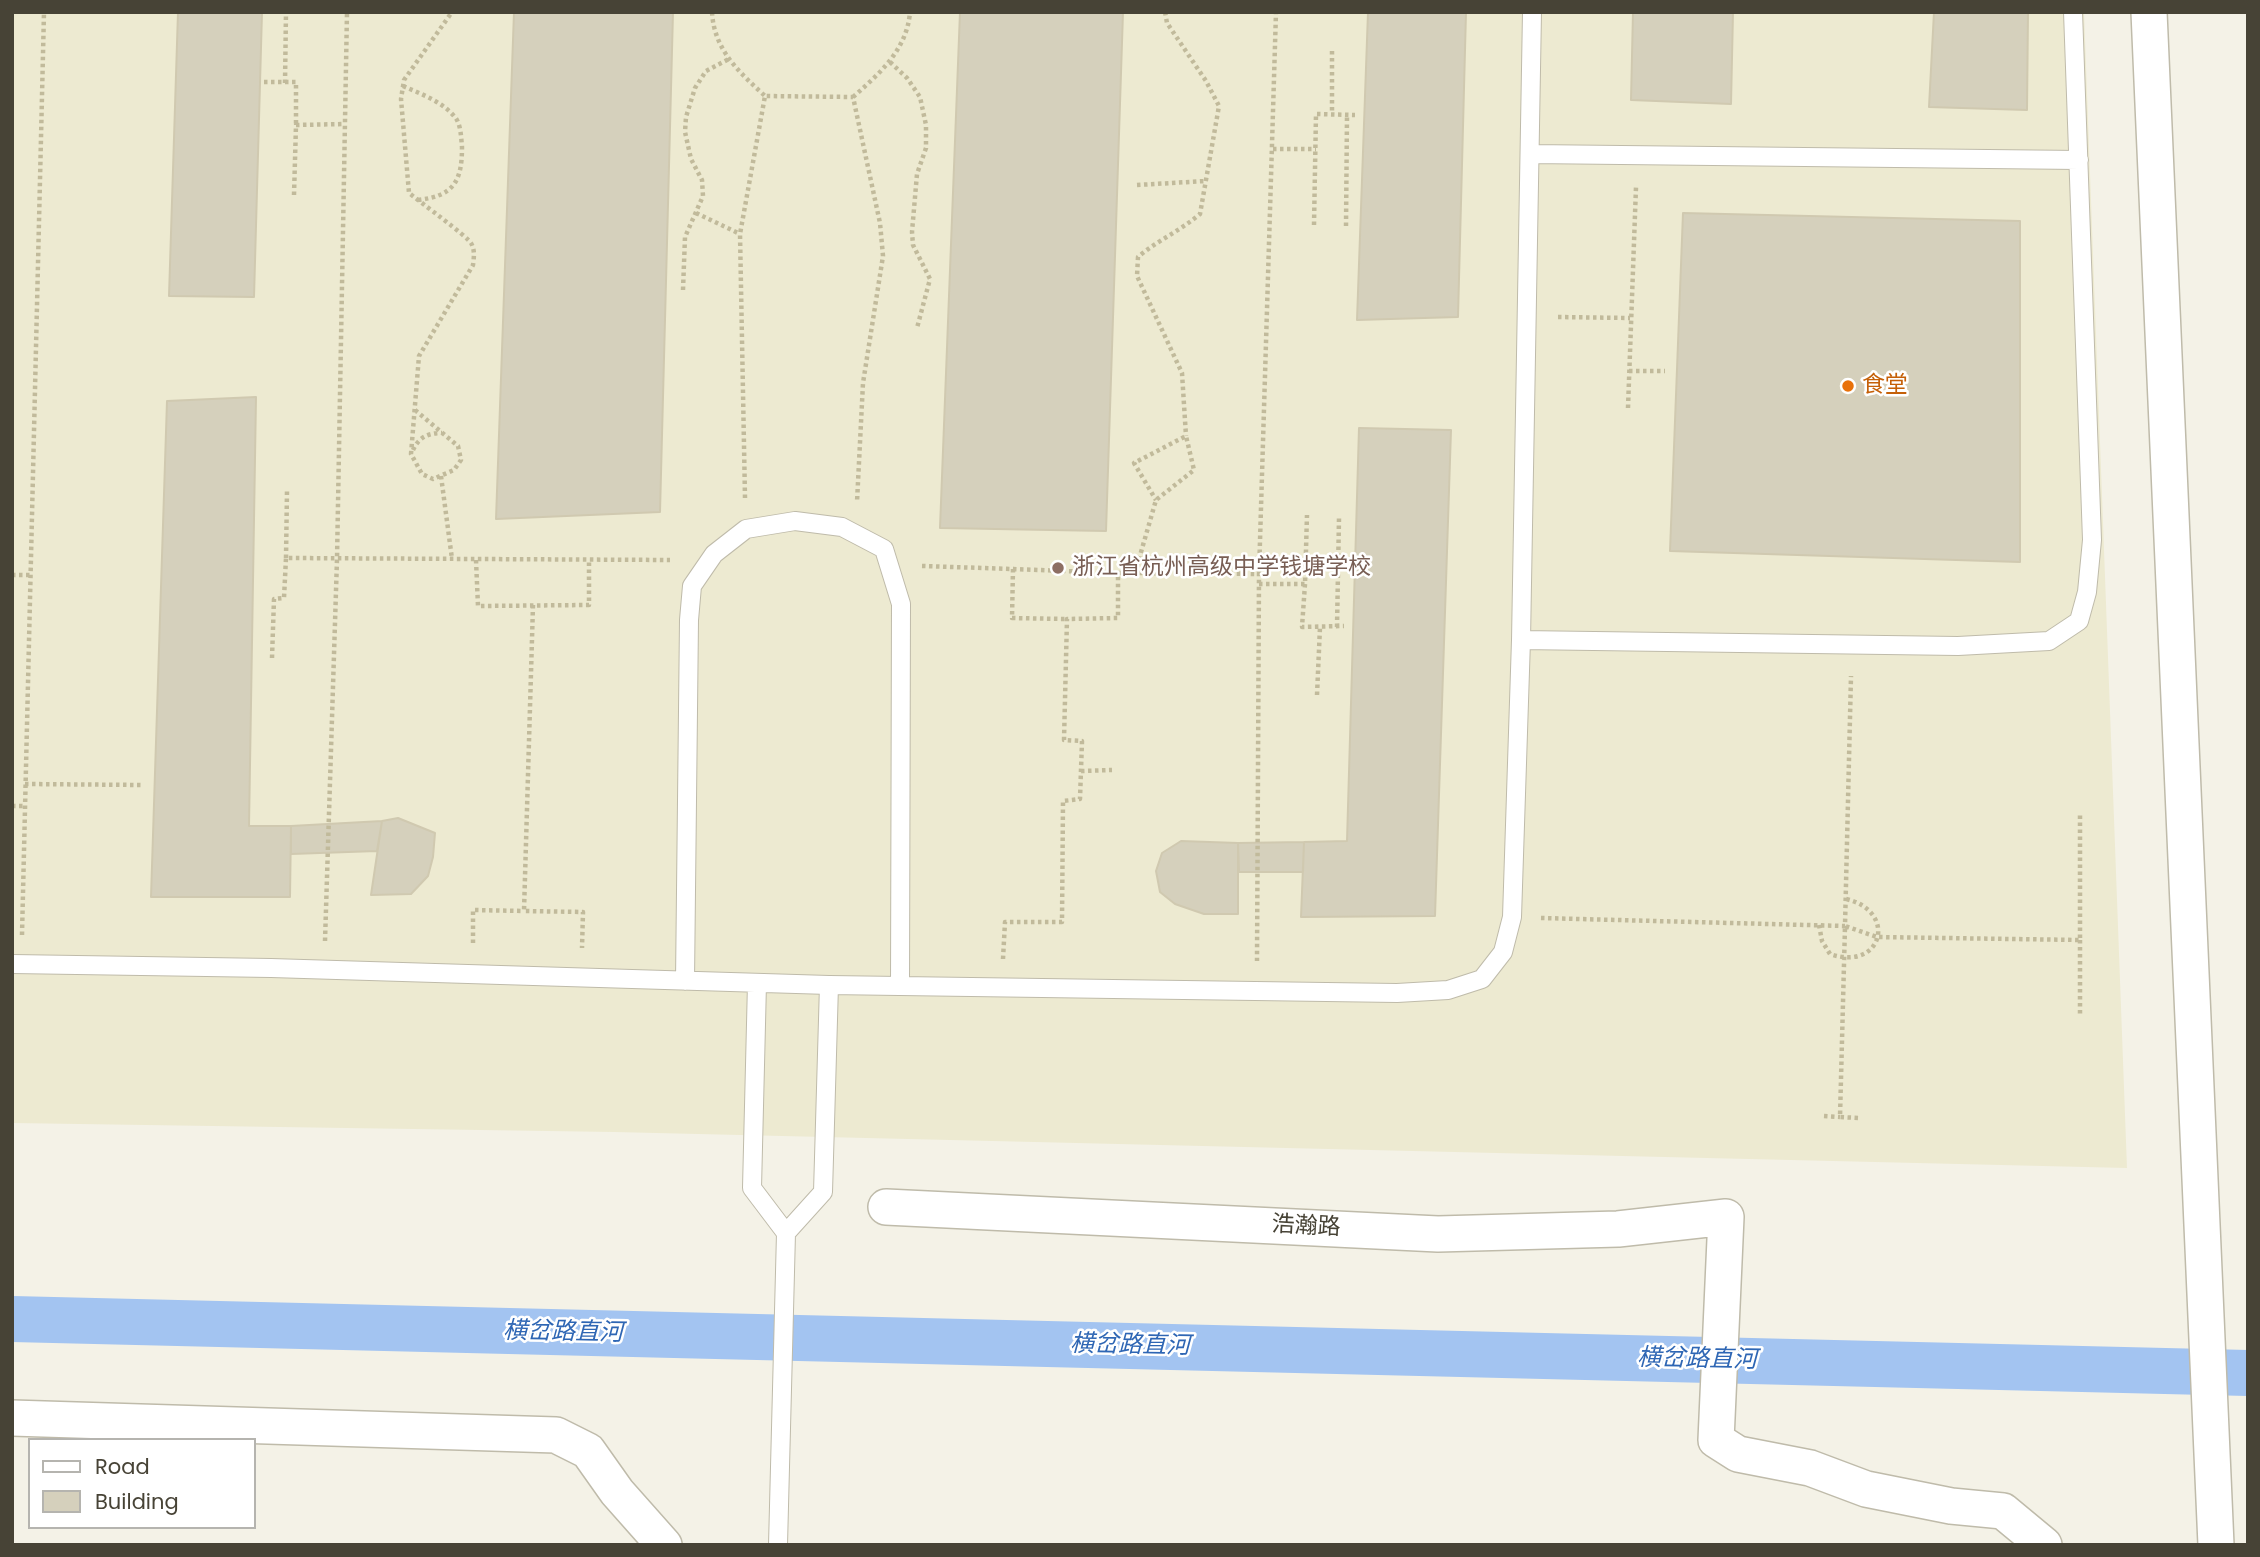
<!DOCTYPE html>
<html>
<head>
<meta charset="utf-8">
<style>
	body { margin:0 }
	#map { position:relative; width:2260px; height:1557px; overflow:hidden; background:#f4f2e7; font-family:Poppins,sans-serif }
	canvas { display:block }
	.frame { position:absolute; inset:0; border:14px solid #474336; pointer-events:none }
	.legend { position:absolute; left:28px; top:1438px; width:228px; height:91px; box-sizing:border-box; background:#fff; border:2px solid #b5b4af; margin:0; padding:9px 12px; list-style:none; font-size:21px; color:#474336 }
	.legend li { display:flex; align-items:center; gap:14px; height:35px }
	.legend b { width:35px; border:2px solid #b5b4af }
</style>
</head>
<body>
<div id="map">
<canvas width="2260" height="1557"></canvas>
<div class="frame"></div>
<ul class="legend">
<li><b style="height:9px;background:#fff"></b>Road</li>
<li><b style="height:19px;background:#d5d0bc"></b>Building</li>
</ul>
</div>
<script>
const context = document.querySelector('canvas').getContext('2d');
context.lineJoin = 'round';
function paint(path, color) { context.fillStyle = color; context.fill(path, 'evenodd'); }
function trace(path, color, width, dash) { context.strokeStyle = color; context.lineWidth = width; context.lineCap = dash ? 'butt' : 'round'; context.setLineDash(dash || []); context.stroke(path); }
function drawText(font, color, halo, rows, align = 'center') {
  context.font = font + ' Poppins,"Noto Sans SC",sans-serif'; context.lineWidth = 5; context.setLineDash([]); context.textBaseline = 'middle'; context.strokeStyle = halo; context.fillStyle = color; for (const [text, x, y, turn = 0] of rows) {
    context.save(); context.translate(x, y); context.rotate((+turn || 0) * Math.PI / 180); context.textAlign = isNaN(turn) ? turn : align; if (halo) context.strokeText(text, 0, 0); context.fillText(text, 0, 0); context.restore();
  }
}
paint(new Path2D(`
	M12 12H2084L2127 1168 614 1132 12 1123Z`), '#edead1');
trace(new Path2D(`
	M12 1319 2248 1373`), '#a3c4f1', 46);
const building = new Path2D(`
	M178 12H262L254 297 169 296Z
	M514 12H673L660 512 496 519Z
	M960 12H1123L1106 531 940 528Z
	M1368 12H1466L1458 317 1357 320Z
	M1633 12H1733L1731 104 1631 100Z
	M1934 12H2028L2027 110 1929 107Z
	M1683 213 2020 221V562L1670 551Z
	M256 397 249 826H291L290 897H151L167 401Z
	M1359 428 1451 430 1435 916 1301 917 1304 842 1347 841Z
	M398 818 435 833 433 857 428 876 411 894 371 895 382 821Z
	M382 821 377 851 291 854V826Z
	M1181 841 1238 843V914H1204L1175 904 1160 892 1156 871 1162 853Z
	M1304 842 1303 872H1239L1238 843Z`);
paint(building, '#d5d0bc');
trace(building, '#d0c9b0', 2);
const service = new Path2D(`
	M1530 154 2079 160
	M1521 640 1532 12
	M12 964 271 968 829 985 1397 993 1448 990 1482 979 1503 952 1512 917 1521 640 1958 646 2049 641 2079 621 2087 592 2092 540 2073 12
	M685 981 689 620 692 586 714 554 746 529 795 521 842 527 884 549 901 604 900 986
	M757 983 752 1188 786 1233 823 1192 829 985
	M778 1545 786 1233`);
const minor = new Path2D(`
	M2149 12 2216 1545
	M886 1207 1438 1234 1618 1229 1726 1217 1716 1440 1738 1454 1810 1468 1866 1489 1951 1506 2003 1511 2044 1545
	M12 1418 556 1435 588 1451 617 1492 664 1545`);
trace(service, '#bfbbaa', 20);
trace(minor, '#bfbbaa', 38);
trace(new Path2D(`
	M712 12C714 50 739 72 765 96
	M1165 12 1167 23 1206 81 1219 106 1200 214C1180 231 1158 240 1138 257L1137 276 1182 373 1186 436
	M1332 51V114
	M890 62 907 78 920 97 926 125V148L917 174 912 232 913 245 930 279 917 328
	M264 82H296V125
	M285 83 286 12
	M403 86C421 94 441 101 454 116 461 123 461 137 462 147 462 181 454 196 418 200
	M853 97C879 74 907 50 910 12
	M1273 149H1316
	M1137 185 1206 181
	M294 195 296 125 344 124
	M696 213 740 234
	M1314 225 1316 114 1355 115
	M1346 226 1347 115
	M683 290 685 237 703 196 702 180 691 159 685 132 686 117 695 88 706 71 729 59
	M1558 317 1630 318
	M1629 371H1665
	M1628 408 1636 187
	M415 410 458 446 461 460 454 470 433 479 422 474 411 454 419 356 473 265C474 257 475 250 471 243 468 237 420 202 409 193L401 99 404 80 452 12
	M413 450C419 437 428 433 442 433
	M441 476 452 559
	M745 498 740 234 765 96 853 97 880 223 883 256 863 383 857 502
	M286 558 287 491
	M476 560 478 606 589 605V560
	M922 566 1013 569 1012 618 1067 619
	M1013 569 1118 573
	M1135 573 1156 500 1194 470 1186 436 1134 463 1156 500
	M1259 574 1276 12
	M12 575H30
	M1259 584H1305L1307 515
	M1305 584 1302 627 1344 626
	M533 605 524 911 583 912 582 948
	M1337 627 1339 518
	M272 658 274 599 284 598 286 558 670 560
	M1317 695 1320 627
	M1081 771 1112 770
	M25 784 144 785
	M12 806H25
	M1541 918 1845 926 1851 676
	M1819 925 1822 941 1830 954C1883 972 1898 911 1846 899
	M22 935 44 12
	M2080 940V1016
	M325 941 337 559 347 12
	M473 943V910L524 911
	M1003 959 1005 922H1062L1063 801 1080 799 1082 741 1064 740 1067 619 1118 618V573H1135L1259 574 1257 961
	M1824 1116 1840 1117
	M1858 1118 1840 1117 1845 926 1877 937 2080 940V812`), '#c1ba9b', 4.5, [3.5, 3.5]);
trace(service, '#fff', 18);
trace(minor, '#fff', 35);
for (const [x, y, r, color] of [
	[1848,386,7,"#e8710a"],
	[1058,568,7,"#8d6e63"]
]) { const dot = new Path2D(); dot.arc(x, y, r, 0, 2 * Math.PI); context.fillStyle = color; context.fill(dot); trace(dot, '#fff', 2.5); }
drawText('23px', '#c56008', '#fff', [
	["食堂",1862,386]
], 'left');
drawText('23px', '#785e54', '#fff', [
	["浙江省杭州高级中学钱塘学校",1072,568]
], 'left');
drawText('23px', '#474336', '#fff', [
	["浩瀚路",1306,1227,3]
]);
drawText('italic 24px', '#2e66b4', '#fff', [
	["横岔路直河",563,1333,1],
	["横岔路直河",1130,1346,1],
	["横岔路直河",1697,1360,1]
]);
</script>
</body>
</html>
